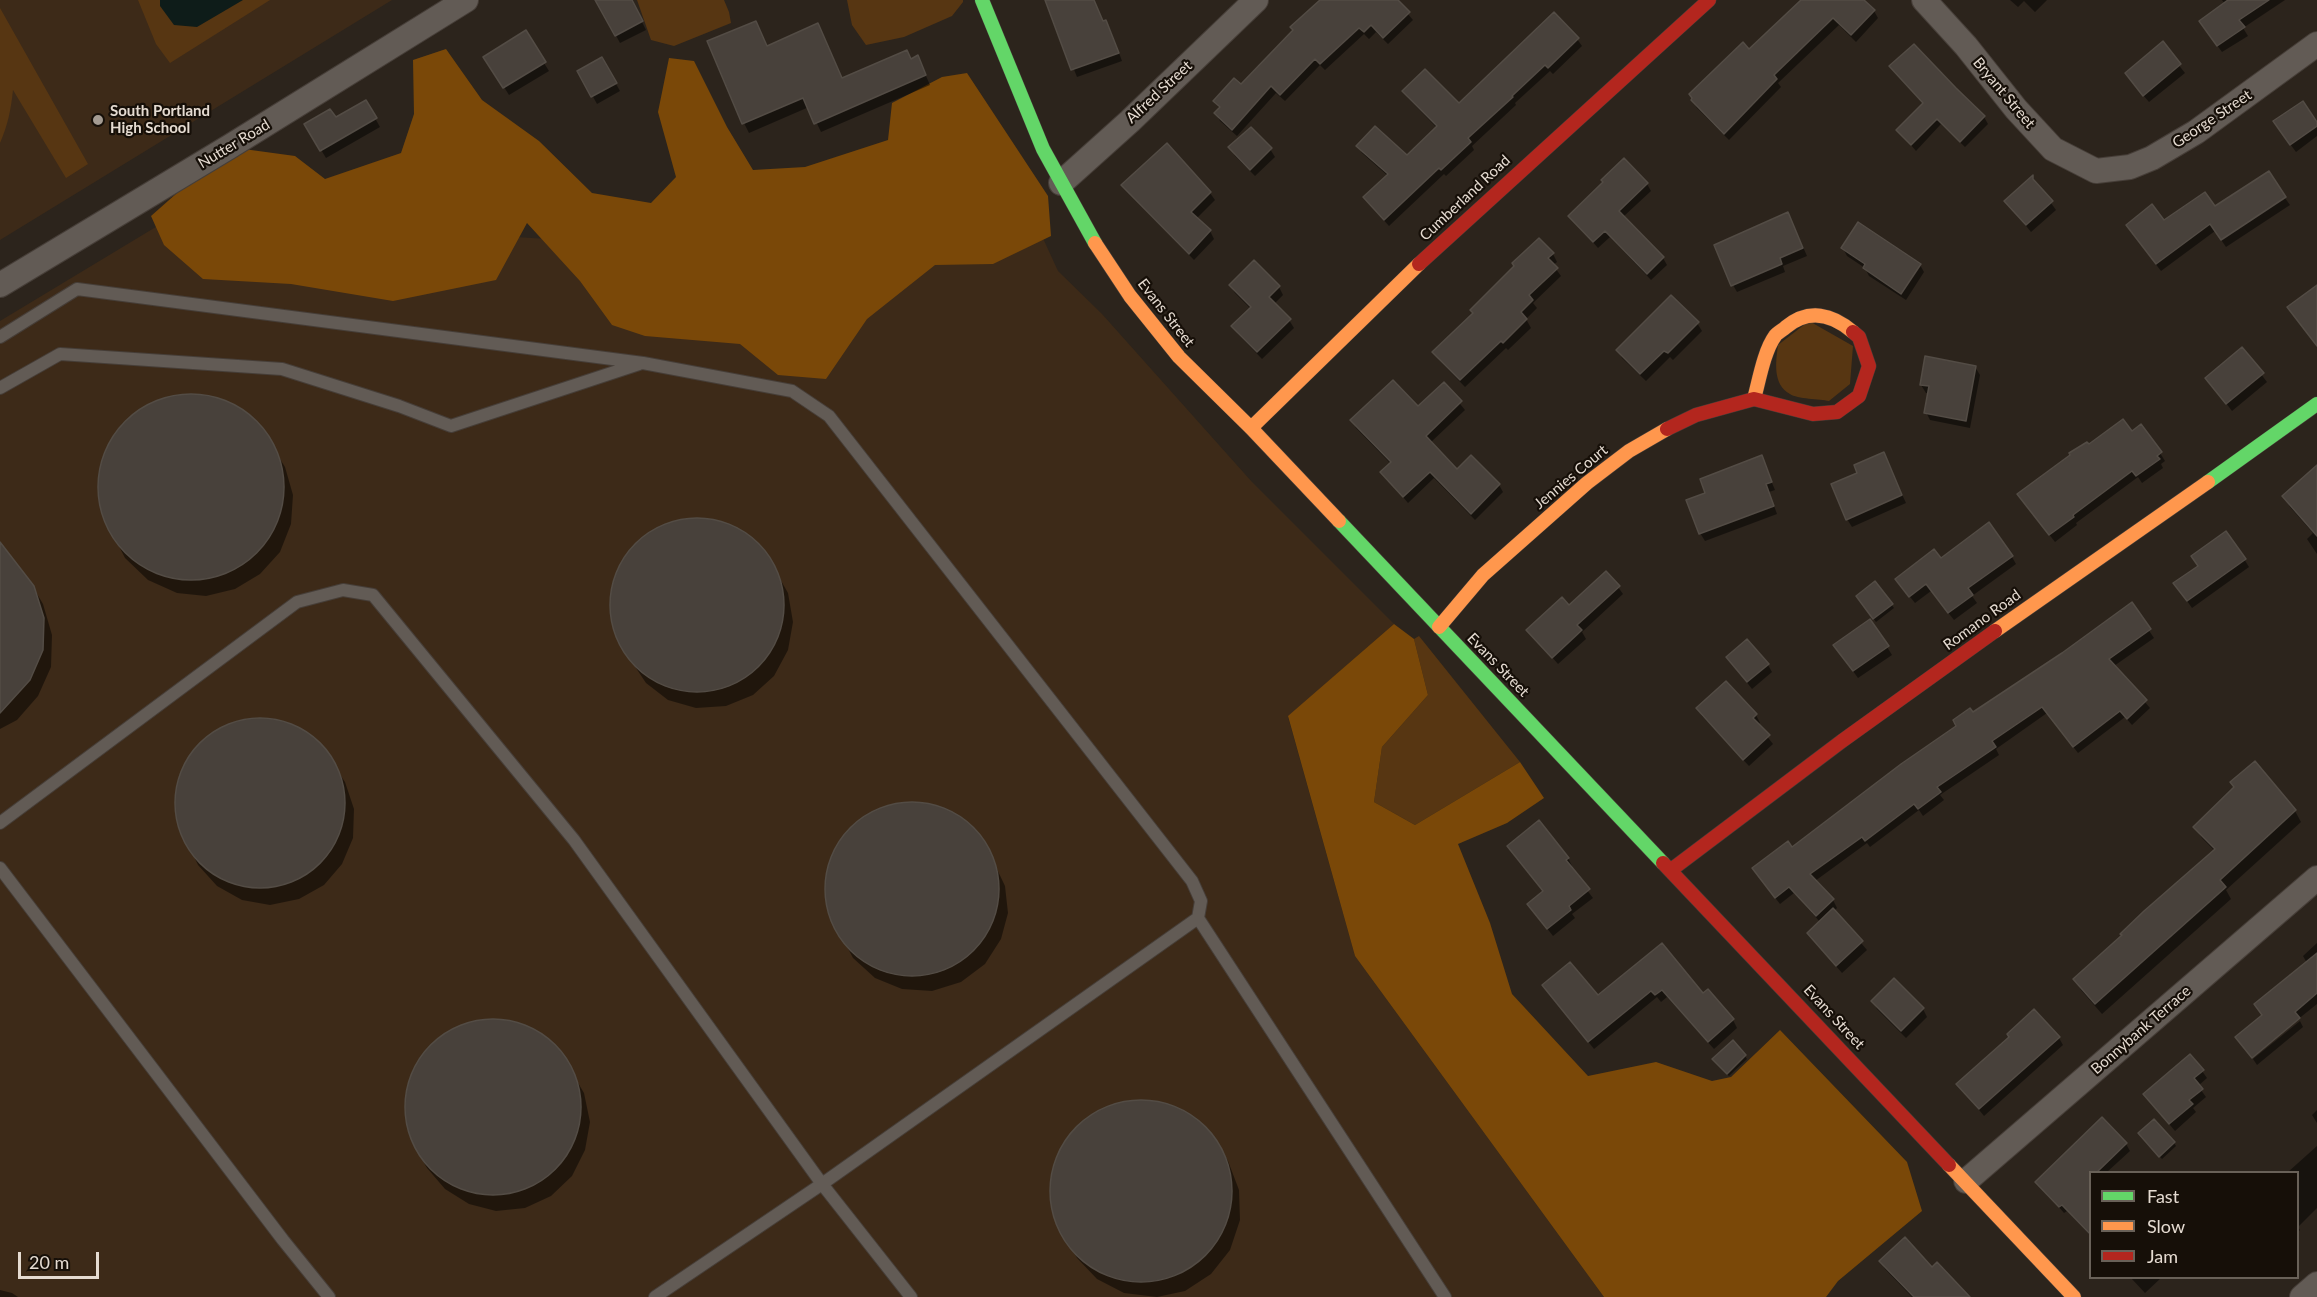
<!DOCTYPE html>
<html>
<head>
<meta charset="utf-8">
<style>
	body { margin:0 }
	#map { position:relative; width:2317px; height:1297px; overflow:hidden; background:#2c241c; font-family:Lato,sans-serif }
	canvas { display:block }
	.legend { position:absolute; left:2089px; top:1171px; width:210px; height:108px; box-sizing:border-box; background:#160f08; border:2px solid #696158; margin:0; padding:8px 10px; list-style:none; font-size:18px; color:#e5dbd1 }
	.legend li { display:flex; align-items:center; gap:12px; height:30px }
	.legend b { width:30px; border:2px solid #696158 }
	.scale { position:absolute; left:18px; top:1252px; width:81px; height:27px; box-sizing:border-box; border:3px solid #e5dbd1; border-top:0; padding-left:8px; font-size:18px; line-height:21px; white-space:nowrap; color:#e5dbd1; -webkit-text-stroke:4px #160f08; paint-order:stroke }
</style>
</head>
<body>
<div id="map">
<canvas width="2317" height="1297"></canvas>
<ul class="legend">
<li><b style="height:8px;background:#63d668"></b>Fast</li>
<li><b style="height:8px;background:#ff974d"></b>Slow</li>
<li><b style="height:8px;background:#b3261e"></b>Jam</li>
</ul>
<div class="scale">20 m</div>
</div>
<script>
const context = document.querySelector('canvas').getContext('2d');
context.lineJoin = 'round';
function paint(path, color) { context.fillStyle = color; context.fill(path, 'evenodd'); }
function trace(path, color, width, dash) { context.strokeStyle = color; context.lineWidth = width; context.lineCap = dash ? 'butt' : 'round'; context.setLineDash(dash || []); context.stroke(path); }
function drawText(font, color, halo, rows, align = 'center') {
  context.font = font + ' Lato,sans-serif'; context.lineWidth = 4.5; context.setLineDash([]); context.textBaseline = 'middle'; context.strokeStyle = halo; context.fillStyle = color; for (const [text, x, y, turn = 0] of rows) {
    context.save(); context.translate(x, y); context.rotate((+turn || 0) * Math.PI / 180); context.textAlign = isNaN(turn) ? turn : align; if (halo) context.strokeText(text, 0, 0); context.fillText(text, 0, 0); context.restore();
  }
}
paint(new Path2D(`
	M0 0H392L0 240Z
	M1008 162 1058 271 1102 314 1252 482 1394 624 1288 717 1355 956 1604 1297H0V321L174 216 613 243Z`), '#3d2a18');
paint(new Path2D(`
	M138 0H270L170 63 156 44Z
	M637 0H724L729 12 731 23 674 46 651 40Z
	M847 0H963V2L952 16 904 37 866 45 852 25Z
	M0 8 88 164 66 178 13 90C11 109 8 125 0 143Z
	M1809 321 1853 346 1850 384 1829 401C1820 399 1797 399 1790 394 1772 384 1776 361 1778 345Z
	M1419 636 1520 762 1415 825 1374 802 1382 747 1428 695 1414 639Z`), '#573612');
paint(new Path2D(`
	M446 49 482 100 539 141 592 193 651 203 676 177 658 112 669 58 694 61 727 127 753 170 805 167 888 140 892 103 942 77 967 73 1048 196 1051 236 993 264 935 265 867 319 826 379 778 375 740 344 645 336 612 325 580 281 527 223 496 280 393 301 291 284 203 279 164 245 151 216 229 147 295 156 325 179 401 153 414 114 413 60Z
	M1394 624 1414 639 1428 695 1382 747 1374 802 1415 825 1520 762 1544 798 1507 823 1458 844 1490 923 1512 994 1588 1076 1656 1062 1712 1081 1731 1077 1780 1030 1907 1162 1922 1211 1838 1281 1826 1297H1604L1355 956 1288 716Z`), '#7a4808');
paint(new Path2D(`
	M160 0H243L197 27 174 25 160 6Z`), '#0e1c19');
paint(new Path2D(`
	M597 0H631L646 30 620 43Z
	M1046 0H1094L1103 22 1105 21 1110 29 1122 61 1077 77Z
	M1346 0H1396L1413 20 1388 44 1376 32 1369 39 1364 34 1325 70 1320 65 1285 101 1276 93 1237 136 1220 121 1216 113 1220 109 1215 101 1241 86Z
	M1803 0H1862L1874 11 1878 18 1856 42 1839 25 1778 83 1781 87 1729 140 1697 108 1692 100 1749 51Z
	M2010 0H2047L2035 12 2024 1 2018 7Z
	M2222 0H2285L2243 28 2248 36 2222 52 2205 29 2225 4Z
	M525 33 549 71 509 95 485 57Z
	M1577 39 1582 46 1553 74 1550 71 1515 103 1516 105 1472 146 1474 150 1446 176 1444 174 1389 226 1370 205 1365 197 1388 176 1362 153 1358 146 1407 157 1437 128 1408 98 1404 91 1459 105Z
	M2162 44 2185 73 2149 102 2131 81Z
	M767 47 842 79 911 60 922 67 930 85 821 132 809 107 749 133 744 123Z
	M602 59 620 91 597 104 579 71Z
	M1891 67 1984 117 1988 124 1965 147 1941 124 1916 151 1898 130 1923 104Z
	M366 102 380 127 326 158 306 125 335 119Z
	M2317 124V136L2296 152 2279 129Z
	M1230 148 1270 149 1275 157 1255 176 1235 156Z
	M2033 178 2056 210 2031 232 2006 201Z
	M1647 184 1651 191 1623 217 1663 258 1667 265 1651 280 1610 237 1598 248 1570 216Z
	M1123 185 1210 193 1215 200 1196 219 1210 231 1214 239 1194 260 1128 192Z
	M2285 198 2290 205 2226 247 2215 231 2161 271 2132 233 2215 208Z
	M1792 222 1807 256 1783 266 1785 272 1737 292 1733 285Z
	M1843 248 1920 265 1924 272 1906 300 1869 276 1865 268 1847 256Z
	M1553 254 1557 262 1553 265 1561 276 1533 303 1537 308 1526 319 1531 328 1508 350 1506 348 1465 387 1439 360 1434 352 1474 314 1515 266Z
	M1230 285 1279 287 1283 295 1274 304 1289 320 1294 328 1262 359 1238 334 1233 326 1251 309 1235 293Z
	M1697 323 1702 331 1673 360 1670 357 1646 381 1622 358 1618 350Z
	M2242 349 2267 382 2232 411 2207 378Z
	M1975 367 1980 375 1970 428 1930 420 1926 412 1930 393H1926L1921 385Z
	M1444 384 1465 410 1430 443 1457 472 1471 457 1499 485 1503 492 1475 520 1434 478 1408 503 1382 472 1391 464 1356 428 1352 421 1418 409Z
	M177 395 209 396 236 406 259 425 285 467 293 495 291 524 280 552 260 574 235 589 206 596 177 593 148 580 125 558 102 513 98 481 105 451 122 424 147 405Z
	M2088 446 2160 453 2165 461 2161 464 2163 468 2142 483 2138 477 2076 523 2077 525 2055 542 2024 502Z
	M1761 457 1775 490 1769 492 1777 514 1705 541 1700 533 1707 494Z
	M1887 462 1906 503 1852 527 1847 519 1859 474Z
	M2317 467V554L2307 539 2313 533 2290 507 2284 496Z
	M688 519 716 521 742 531 764 551 788 593 793 622 788 650 774 676 753 695 726 706 696 708 668 700 646 683 620 644 611 617 612 590 621 563 638 542 661 526Z
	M0 553 33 587 43 604 52 635 51 667 38 696 17 720 0 729Z
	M2012 557 2016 564 1972 596 1977 603 1954 620 1931 591 1915 603 1902 587 1941 560Z
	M2244 559 2249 567 2192 608 2180 591 2200 566Z
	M1875 583 1894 608 1876 622 1860 600Z
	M1618 587 1623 594 1582 632 1586 639 1558 664 1528 630 1569 607Z
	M2131 604 2154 638 2114 666 2150 708 2132 725 2125 717 2078 753 2047 713 1996 749 1999 755 1940 795 1944 800 1923 816 1919 810 1870 847 1867 843 1815 881 1833 900 1837 908 1834 911 1867 950 1842 973 1808 934 1820 922 1794 893 1780 904 1758 876 1972 715 2063 654Z
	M1887 647 1892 655 1858 678 1840 653Z
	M1728 658 1768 665 1772 672 1752 689Z
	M1697 709 1756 715 1760 723 1758 725 1773 744 1749 766 1702 716Z
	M272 719 297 727 319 743 345 782 354 809 353 838 342 864 324 885 299 899 270 905 242 900 217 886 198 865 177 821 176 795 183 768 198 746 219 729 244 720Z
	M2254 763 2295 811 2301 822 2226 890 2231 899 2102 1014 2081 990 2075 979 2215 851 2202 838 2195 827 2235 788Z
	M918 803 944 809 968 823 985 844 1005 886 1008 913 1001 939 985 964 961 982 932 991 902 989 875 978 853 958 830 914 826 885 832 858 845 834 866 817 890 806Z
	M1509 846 1568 858 1572 866 1570 868 1593 898 1572 914 1575 918 1553 936 1529 905 1544 892Z
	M2317 943V1004L2251 1057 2237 1037 2263 1016 2307 963 2303 956Z
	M1662 945 1703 995 1733 1020 1737 1028 1714 1049 1667 997 1661 1002 1657 997 1594 1049 1544 986 1597 997Z
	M1873 1001 1923 1009 1927 1017 1906 1038 1877 1009Z
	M481 1021 510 1022 537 1033 559 1051 584 1093 590 1122 585 1150 572 1176 551 1196 525 1208 496 1211 469 1204 445 1189 427 1168 417 1151 407 1124 406 1096 414 1069 431 1046 454 1030Z
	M2300 1021 2303 1027 2257 1065 2253 1059Z
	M2059 1038 2063 1045 1984 1116 1958 1084Z
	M1745 1056 1747 1059 1729 1076 1716 1063Z
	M2202 1071 2207 1078 2198 1086 2206 1097 2193 1108 2196 1112 2175 1131 2145 1095Z
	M1145 1101 1173 1107 1198 1120 1218 1144 1228 1161 1239 1190 1240 1220 1230 1250 1211 1274 1185 1291 1157 1297 1124 1293 1097 1279 1077 1258 1067 1242 1055 1216 1051 1188 1056 1160 1070 1135 1091 1116 1117 1104Z
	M2317 1110V1123L2312 1115Z
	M2142 1137 2174 1143 2176 1146 2162 1159Z
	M2126 1144 2130 1151 2107 1172H2090V1235L2067 1211 2064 1213 2037 1182Z
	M2317 1146V1208L2298 1227 2300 1230 2298 1232V1172H2288Z
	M1881 1261 1932 1269 1968 1297H1912L1885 1269Z
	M2131 1278H2161L2145 1293Z
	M0 1290 12 1293 18 1297H0Z`), '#0007');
const building = new Path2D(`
	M595 0H632L643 21 615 36Z
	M1045 0H1094L1103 21 1106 20 1119 53 1071 70Z
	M1320 0H1398L1410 12 1383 38 1371 25 1364 32 1359 28 1320 64 1315 59 1280 95 1271 86 1232 130 1214 113 1220 107 1213 101 1234 78 1241 84 1293 30 1290 27Z
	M1801 0H1864L1875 10 1851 35 1833 18 1774 75 1777 79 1724 134 1691 100 1692 98 1689 94 1743 42 1749 49Z
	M2228 0H2269L2239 20 2245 27 2217 46 2199 21Z
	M1554 12 1579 38 1548 68 1545 65 1512 96 1513 97 1468 138 1471 142 1441 170 1439 168 1384 220 1363 197 1388 174 1356 146 1375 126 1407 155 1437 126 1402 91 1425 69 1459 103Z
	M756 21 767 46 818 23 842 78 907 50 911 59 918 55 926 75 814 124 803 98 742 124 707 41Z
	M526 30 546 62 503 88 483 57Z
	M2163 41 2181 64 2143 96 2125 73Z
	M1914 44 1956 88 1985 116 1960 142 1937 119 1911 145 1896 130 1923 103 1889 66Z
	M602 57 617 83 591 97 577 71Z
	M366 100 377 118 320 151 304 124 330 109 336 117Z
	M2303 101 2317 122V126L2290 145 2273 121Z
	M1251 127 1272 148 1250 170 1228 147Z
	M1167 143 1211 192 1191 212 1211 230 1189 254 1121 185Z
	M1624 158 1648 183 1619 211 1664 257 1647 274 1605 231 1593 242 1568 216 1603 182 1601 180Z
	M2269 171 2286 197 2221 240 2210 224 2156 264 2126 225 2152 204 2164 220 2205 192 2215 206Z
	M2033 175V179L2053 201 2026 225 2004 201Z
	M1788 212 1803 248 1780 258 1782 264 1731 286 1714 245Z
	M1858 222 1921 264 1901 294 1863 268 1865 264 1841 248Z
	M1539 238 1554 253 1548 258 1558 268 1529 295 1533 300 1521 312 1527 319 1503 343 1501 341 1460 380 1432 352 1473 313 1470 310 1514 266 1512 263Z
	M1254 260 1280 286 1269 297 1291 319 1257 352 1231 326 1251 307 1229 285Z
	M2317 285V346L2287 307Z
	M1671 295 1699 322 1668 353 1664 351 1640 374 1616 350Z
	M2242 347 2264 373 2226 404 2205 378Z
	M1925 356 1976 366 1966 421 1924 413 1929 386 1920 385Z
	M1393 380 1418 406 1444 382 1462 401 1426 436 1457 469 1471 455 1500 484 1471 514 1430 472 1403 497 1380 472 1391 462 1350 420Z
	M98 487a93 93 0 1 1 186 0a93 93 0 1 1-186 0Z
	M2123 419 2132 431 2141 424 2162 452 2157 456 2160 459 2136 476 2132 471 2073 515 2074 517 2049 535 2017 494 2070 455 2069 453 2087 442 2089 444Z
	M1884 452 1902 495 1846 520 1831 484 1857 473 1854 465Z
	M1762 455 1772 482 1766 484 1774 506 1699 534 1686 500 1705 493 1700 479Z
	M2317 465V536L2282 496Z
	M610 605a87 87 0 1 1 174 0a87 87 0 1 1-174 0Z
	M1989 522 2013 556 1968 588 1973 595 1948 613 1926 584 1909 597 1895 579 1934 549 1941 558Z
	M2226 531 2246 559 2187 601 2173 583 2198 566 2191 556Z
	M0 542 34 586 44 618 43 650 30 680 0 713Z
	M1606 571 1620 586 1577 625 1582 630 1552 658 1526 630 1562 597 1569 605Z
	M1875 581 1893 604 1873 619 1856 596Z
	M2132 602 2151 629 2109 659 2147 700 2127 719 2120 711 2073 747 2042 707 1992 741 1996 747 1937 787 1941 792 1918 809 1914 804 1865 841 1862 837 1810 874 1834 899 1816 916 1789 887 1775 898 1752 868 1788 841 1792 847 1901 764 1956 726 1953 720 1970 708 1973 712 2062 653Z
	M1870 619 1889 646 1853 671 1833 645Z
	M1747 639 1769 664 1747 682 1726 657Z
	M1726 681 1757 714 1753 718 1770 735 1743 760 1696 708Z
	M175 803a85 85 0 1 1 170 0a85 85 0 1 1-170 0Z
	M2255 761 2296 810 2220 880 2226 887 2095 1004 2073 979 2122 935 2120 934 2144 911 2215 849 2193 827 2234 787 2230 782Z
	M825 889a87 87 0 1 1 174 0a87 87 0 1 1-174 0Z
	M1539 820 1569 858 1566 860 1590 889 1569 906 1571 910 1547 929 1527 904 1543 891 1507 846Z
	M1833 908 1863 941 1836 966 1807 933Z
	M1662 943 1703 993 1708 989 1734 1019 1708 1042 1662 990 1655 995 1651 991 1588 1042 1542 985 1570 962 1598 995Z
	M2317 953V993L2295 1012 2300 1018 2252 1058 2235 1037 2262 1015 2254 1004Z
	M1894 978 1924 1008 1901 1031 1871 1001Z
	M2034 1009 2060 1037 1979 1109 1956 1084 2009 1037 2007 1034Z
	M405 1107a88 88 0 1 1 176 0a88 88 0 1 1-176 0Z
	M1733 1040 1746 1055 1727 1074 1712 1059Z
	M2190 1054 2204 1070 2194 1078 2203 1089 2189 1100 2193 1104 2169 1124 2143 1094Z
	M1050 1191a91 91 0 1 1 182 0a91 91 0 1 1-182 0Z
	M2102 1117 2127 1143 2096 1173H2091V1235L2062 1205 2059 1207 2035 1182Z
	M2154 1119 2175 1142 2159 1157 2138 1133Z
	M1905 1237 1932 1267 1937 1262 1970 1297H1914L1879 1261Z`);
paint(building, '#48413b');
trace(building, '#534c45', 1.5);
const lane = new Path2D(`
	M0 337 77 289 643 363 792 391 829 416 1192 881 1201 901 1198 918 822 1184 655 1297
	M0 388 60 354 282 369 399 406 451 426 639 364
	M0 823 297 602 343 590 373 595 574 840 822 1184 911 1297
	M0 868 283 1240 329 1297
	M1198 918 1445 1297`);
const street = new Path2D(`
	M1924 0 1966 46 2016 109 2053 149 2096 171 2130 167 2152 158 2196 132 2317 44
	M1061 183 1130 121 1256 0
	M0 285 229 147 466 0
	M1966 1181 2317 878
	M2302 1297 2317 1284`);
const fast = new Path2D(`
	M982 0 1043 149 1095 243
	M2208 482 2317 404
	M1339 521 1663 863`);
const slow = new Path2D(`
	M1095 243 1130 296 1179 357 1251 428 1339 521
	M1754 399C1759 381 1764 351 1775 336 1777 333 1783 330 1786 327 1809 308 1832 314 1853 332
	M1251 428 1419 264
	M1439 627 1483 575 1587 483 1629 451 1667 429
	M1995 631 2208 482
	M1949 1165 2074 1297`);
const jam = new Path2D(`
	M1419 264 1709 0
	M1667 429 1696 415 1754 399 1813 414 1837 412 1859 396 1869 366 1859 337 1853 332
	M1663 863 1949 1165
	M1671 870 1842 741 1995 631`);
trace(lane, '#463e38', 14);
trace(street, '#463e38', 26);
trace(fast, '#463e38', 15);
trace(slow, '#463e38', 15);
trace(jam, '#463e38', 15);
trace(lane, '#625b55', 12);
trace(street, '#625b55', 24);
trace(fast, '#63d668', 14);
trace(slow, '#ff974d', 14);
trace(jam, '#b3261e', 14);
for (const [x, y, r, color] of [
	[98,120,6,"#a49b92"]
]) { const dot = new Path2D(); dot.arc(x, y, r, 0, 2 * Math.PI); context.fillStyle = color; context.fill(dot); trace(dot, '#160f08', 2); }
drawText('15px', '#e5dbd1', '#160f08', [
	["Alfred Street",1159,92,-43],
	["Bryant Street",2004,93,50],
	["George Street",2212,119,-34],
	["Nutter Road",234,144,-31],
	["Cumberland Road",1465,198,-43],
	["Evans Street",1166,313,52],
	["Jennies Court",1571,477,-40],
	["Romano Road",1982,620,-36],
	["Evans Street",1498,665,46],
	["Evans Street",1834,1017,47],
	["Bonnybank Terrace",2141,1030,-41]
]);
drawText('bold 15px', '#e5dbd1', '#160f08', [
	["South Portland",110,111],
	["High School",110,128]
], 'left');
</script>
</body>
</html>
